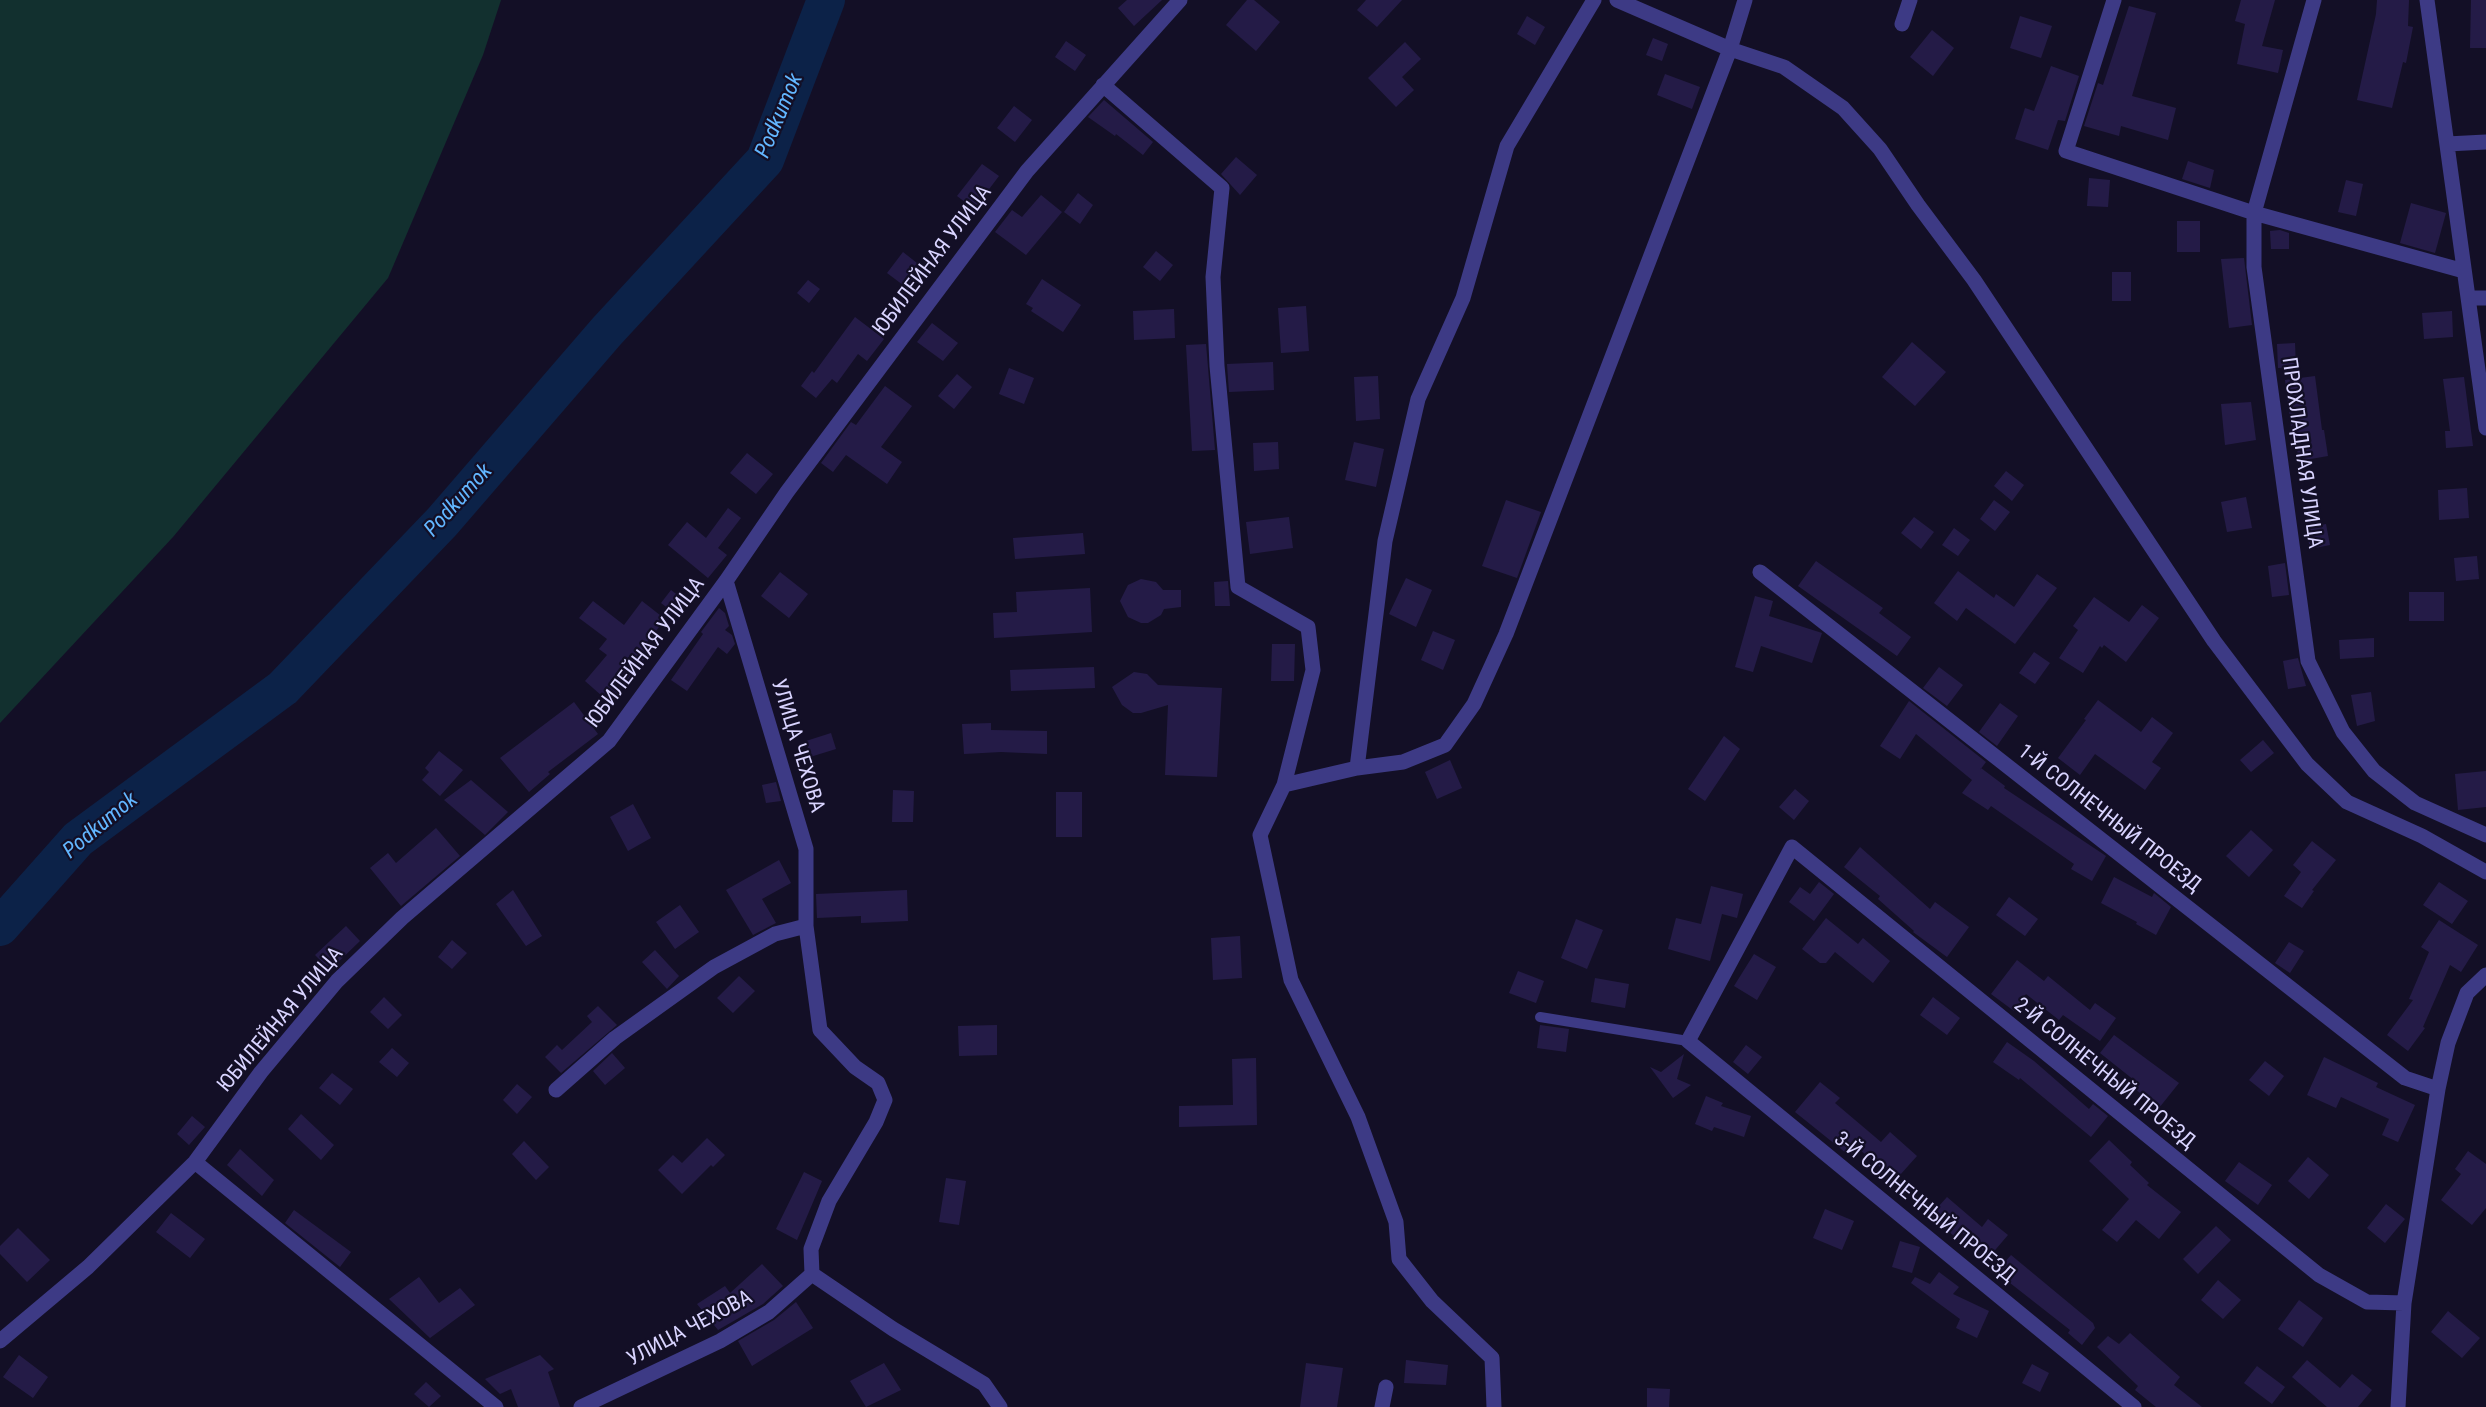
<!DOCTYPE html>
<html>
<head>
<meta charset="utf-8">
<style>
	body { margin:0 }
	canvas { display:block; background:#130f26 }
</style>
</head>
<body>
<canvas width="2486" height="1407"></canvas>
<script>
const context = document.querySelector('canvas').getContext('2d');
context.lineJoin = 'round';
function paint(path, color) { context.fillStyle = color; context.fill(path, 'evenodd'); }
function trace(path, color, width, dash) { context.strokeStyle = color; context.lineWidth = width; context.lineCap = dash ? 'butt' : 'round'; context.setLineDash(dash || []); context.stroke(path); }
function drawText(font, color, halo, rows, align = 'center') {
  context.font = font + ' "Roboto Condensed",sans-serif'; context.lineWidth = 4.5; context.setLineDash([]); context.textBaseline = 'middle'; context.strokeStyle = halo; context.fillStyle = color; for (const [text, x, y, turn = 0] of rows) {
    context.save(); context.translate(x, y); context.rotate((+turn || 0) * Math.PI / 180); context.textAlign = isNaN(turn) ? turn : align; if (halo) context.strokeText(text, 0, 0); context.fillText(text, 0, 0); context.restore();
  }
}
paint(new Path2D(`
	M0 0H501L483 55 388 278 173 537 0 723Z`), '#12302f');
trace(new Path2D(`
	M0 927 78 839 283 688 442 522 607 331 765 160 826 0`), '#0c2248', 38);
paint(new Path2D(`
	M1127 0H1162L1134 26 1118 8Z
	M1247 0H1254L1280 22 1256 51 1226 25Z
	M1366 0H1402L1377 27 1357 10Z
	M2241 0H2275L2262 46 2283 50 2278 73 2237 64 2245 24 2235 21Z
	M2377 0H2409L2408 26 2413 27 2406 63 2403 62 2392 108 2357 100 2376 14Z
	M2471 0H2486V48H2470Z
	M2129 6 2156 13 2132 96 2176 108 2168 140 2121 126 2119 136 2084 126 2098 83 2103 85Z
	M1527 16 1545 27 1535 45 1517 34Z
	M2020 16 2052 26 2041 58 2010 48Z
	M1932 30 1954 48 1933 76 1910 57Z
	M1653 38 1668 44 1662 61 1646 55Z
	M1066 41 1086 55 1075 71 1055 57Z
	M1405 42 1421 59 1402 77 1414 90 1396 107 1368 78Z
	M2051 66 2079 76 2065 121 2058 120 2048 150 2015 139 2025 108 2034 111Z
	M1665 74 1700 87 1692 109 1657 95Z
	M1104 100 1153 142 1143 155 1116 134 1115 136 1088 117Z
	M1014 106 1032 120 1015 142 997 128Z
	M1236 157 1257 175 1240 195 1221 174Z
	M2188 161 2214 170 2210 188 2182 179Z
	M982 164 999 176 974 209 957 196Z
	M2089 178 2110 180 2108 207 2087 206Z
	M2346 180 2363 184 2356 216 2338 212Z
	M1078 193 1093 205 1080 224 1064 212Z
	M1041 195 1062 212 1026 255 995 232 1012 210 1022 217Z
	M2411 203 2446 213 2435 253 2400 243Z
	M2177 221H2200V252H2177Z
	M2280 230 2289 233V249H2271L2270 231Z
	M1156 251 1173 265 1160 281 1143 267Z
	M903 252 922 267 907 288 887 273Z
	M2244 258 2252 325 2229 328 2221 259Z
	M2112 272H2131V301H2112Z
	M1042 279 1081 305 1063 332 1031 311 1033 308 1026 304Z
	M808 280 820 289 809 303 797 293Z
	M1306 306 1309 351 1281 353 1278 308Z
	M1174 309 1175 338 1134 340 1133 311Z
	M2452 311 2453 337 2424 339 2422 313Z
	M855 317 884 339 867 361 858 354 837 383 832 379 816 398 801 386 812 371 814 373Z
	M932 323 958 343 943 361 917 342Z
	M1912 342 1946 372 1915 406 1882 377Z
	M2295 343 2296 367 2278 368 2277 344Z
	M1206 344 1215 450 1192 451 1186 345Z
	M1273 362 1274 390 1229 392 1227 364Z
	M1009 368 1034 378 1024 404 999 394Z
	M957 374 972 387 954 409 938 396Z
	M1378 376 1380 419 1356 421 1354 377Z
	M2315 376 2322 430H2324L2328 456 2299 461 2293 425 2291 426 2285 380Z
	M2464 377 2473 446 2446 448 2445 431H2450L2443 379Z
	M885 386 912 406 881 447 902 462 887 484 846 455 833 472 821 463 851 422 856 425Z
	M2251 402 2256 440 2225 445 2221 404Z
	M1278 442 1279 469 1254 471 1253 443Z
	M1354 442 1384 449 1376 487 1345 480Z
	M747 453 773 474 756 494 730 473Z
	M2006 471 2024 485 2012 501 1994 486Z
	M2467 488 2469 518 2439 520 2438 490Z
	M2246 497 2252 528 2227 532 2221 502Z
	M1506 500 1541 512 1517 578 1482 566Z
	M1994 500 2010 512 1995 531 1980 519Z
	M728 508 741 518 718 548 727 555 708 578 668 545 687 522 706 538Z
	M1289 517 1293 548 1250 554 1246 522Z
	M1914 517 1934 532 1921 549 1901 533Z
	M2326 524 2330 545 2310 549 2306 528Z
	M1954 528 1970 540 1958 556 1942 545Z
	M1083 533 1085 554 1015 559 1013 538Z
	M2477 556 2479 579 2456 581 2454 558Z
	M1816 561 1883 608 1879 613 1911 637 1897 656 1798 586Z
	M2285 563 2289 595 2272 597 2268 566Z
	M1958 571 1994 598 1996 594 2014 607 2037 574 2057 588 2015 644 1966 608 1957 621 1934 603Z
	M780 572 808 594 789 618 761 596Z
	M1406 578 1432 590 1416 627 1389 614Z
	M1141 579 1156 582 1163 590H1181V607L1164 609 1161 615 1148 623H1141L1128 617 1120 601 1128 585Z
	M1228 581 1230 606H1215L1214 582Z
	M1090 588 1092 632 994 638 993 613 1017 612 1016 592Z
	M671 590 684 600 674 613 661 603Z
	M2409 592H2444V621H2409Z
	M1755 596 1773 601 1769 616 1822 633 1812 663 1761 646 1753 672 1735 667Z
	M2094 597 2129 622 2142 605 2159 618 2126 662 2104 645 2102 648 2100 646 2083 673 2059 658 2078 630 2073 626Z
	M593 601 624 625 642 601 665 619 647 643 653 648 610 703 585 681 607 655 599 649 607 639 579 618Z
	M719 608 725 613 729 626 725 630 732 635 735 644 727 654 718 647 687 691 671 680 703 634 701 632Z
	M1433 631 1455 640 1443 670 1421 660Z
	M2374 638V657L2340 659 2339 640Z
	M1272 644H1295L1294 681H1271Z
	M2034 652 2050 663 2035 684 2019 673Z
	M2298 658 2306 686 2288 689 2283 661Z
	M1094 667 1095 688 1011 691 1010 670Z
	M1939 667 1963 685 1947 706 1923 688Z
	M1134 672 1147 674 1158 685 1222 688 1217 777 1165 775 1168 705 1141 713H1133L1122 705 1112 687Z
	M2371 692 2375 721 2357 726 2351 695Z
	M2098 700 2141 732 2152 717 2173 733 2152 762 2161 768 2145 790 2095 754 2080 775 2058 758 2086 720 2084 719Z
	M1909 701 1986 762 1980 770 1981 768 2005 786 2004 788 2106 856 2092 881 2071 869 2074 864 1991 806 1988 810 1962 793 1972 780 1916 734 1900 759 1880 746Z
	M574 702 598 734 548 772 550 774 529 792 500 758Z
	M2000 703 2018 716 1997 746 1979 732Z
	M991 723V730L1047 731V754L1001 752 964 754 962 724Z
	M831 733 836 749 810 757 806 741Z
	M1724 736 1740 749 1705 801 1688 789Z
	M2263 740 2274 753 2251 772 2240 760Z
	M439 751 463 770 440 796 422 780 429 772 425 768Z
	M1450 760 1462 788 1437 799 1425 772Z
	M2486 771V807L2458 810 2455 774Z
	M471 780 508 812 485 835 444 800Z
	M776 782 781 801 766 803 762 785Z
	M1795 789 1809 801 1794 820 1779 807Z
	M893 790 914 791 913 822H892Z
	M1056 792H1082V837H1056Z
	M633 804 651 838 628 851 610 817Z
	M436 828 460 856 401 906 370 868 388 853 396 863Z
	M2251 830 2273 850 2249 877 2226 856Z
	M2312 841 2336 860 2312 890 2314 891 2302 908 2284 896 2301 872 2293 865Z
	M1860 847 1930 909 1935 902 1969 927 1947 957 1913 932 1914 931 1878 899 1880 896 1844 867Z
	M779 860 791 883 762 899 776 923 753 935 726 890Z
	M2114 877 2152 897 2154 893 2171 907 2156 935 2136 924 2137 922 2101 903Z
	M1819 882 1834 894 1814 921 1789 902 1800 887 1810 894Z
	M2439 882 2468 901 2452 924 2423 905Z
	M1711 886 1743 894 1737 918 1722 914 1710 961 1668 949 1676 918 1701 924Z
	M513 890 542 936 526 946 496 904Z
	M907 890 908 921 861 923V916L817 918 816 894Z
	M2009 897 2038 919 2025 936 1996 915Z
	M680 905 699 932 675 949 656 922Z
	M1826 918 1858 944 1863 938 1890 961 1873 983 1835 952 1826 963H1820L1802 949Z
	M1576 919 1603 930 1587 969 1561 958Z
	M2439 920 2478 945 2461 972 2450 965 2423 1027 2425 1028 2408 1051 2387 1035 2413 1000 2409 999 2429 952 2421 947Z
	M346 926 360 941 330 970 315 955Z
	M1240 936 1242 978 1213 980 1211 938Z
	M452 940 467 953 452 969 438 957Z
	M2289 942 2304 951 2290 973 2275 963Z
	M655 950 679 976 667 989 642 962Z
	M1754 954 1776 967 1757 1000 1734 986Z
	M2017 960 2044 981 2048 976 2090 1010 2095 1003 2116 1018 2100 1041 2063 1015 2059 1020 2026 994 2014 1011 1991 994Z
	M1518 971 1544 981 1536 1003 1509 993Z
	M739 976 755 991 733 1013 717 998Z
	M1595 978 1629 984 1625 1008 1591 1002Z
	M384 997 402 1015 388 1029 370 1012Z
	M1933 997 1960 1018 1947 1035 1920 1015Z
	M598 1006 617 1025 561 1073 545 1057 557 1045 562 1050 592 1022 587 1016Z
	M997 1025V1055L959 1056 958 1026Z
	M1540 1025 1569 1029 1566 1052 1537 1048Z
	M2114 1035 2179 1083 2159 1108 2135 1089 2139 1084 2100 1053Z
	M2007 1042 2034 1061 2089 1109 2093 1104 2108 1116 2091 1137 2020 1078 2019 1080 1993 1062Z
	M1746 1045 1762 1057 1748 1074 1733 1062Z
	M392 1048 409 1063 397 1077 379 1062Z
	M612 1053 625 1068 605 1085 593 1071Z
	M1684 1054 1677 1079 1691 1085 1673 1098 1650 1067 1661 1072Z
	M2324 1057 2378 1083 2376 1087 2415 1105 2398 1142 2382 1135 2389 1119 2341 1097 2336 1108 2307 1095Z
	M1256 1058 1257 1125 1179 1127V1106L1233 1105 1232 1059Z
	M2265 1061 2284 1076 2269 1096 2249 1080Z
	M332 1073 353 1089 340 1105 319 1088Z
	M1820 1082 1840 1098 1835 1103 1881 1142 1890 1132 1917 1156 1900 1175 1891 1168 1887 1173 1853 1144 1846 1153 1795 1112Z
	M517 1084 532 1097 517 1114 503 1100Z
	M1706 1096 1723 1103 1721 1106 1751 1116 1744 1137 1714 1127 1712 1131 1695 1124Z
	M301 1114 334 1145 321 1160 288 1129Z
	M192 1116 205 1127 189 1145 177 1134Z
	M707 1138 725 1155 713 1167 711 1165 682 1194 658 1170 673 1155 682 1163Z
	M2109 1140 2132 1162 2130 1165 2149 1183 2147 1185 2181 1212 2159 1239 2136 1220 2117 1242 2102 1230 2129 1199 2089 1161Z
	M524 1141 549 1167 536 1180 512 1154Z
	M240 1149 274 1180 262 1196 227 1165Z
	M2468 1151 2486 1164V1208L2472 1225 2441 1200 2461 1174 2455 1169Z
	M2308 1157 2329 1175 2309 1199 2288 1181Z
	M2239 1162 2272 1185 2258 1205 2225 1181Z
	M804 1172 822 1181 797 1240 776 1229Z
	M946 1178 966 1181 959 1225 939 1222Z
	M1947 1197 1982 1227 1988 1219 2008 1235 1990 1256 1959 1230 1954 1236 1930 1216Z
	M2386 1204 2405 1219 2385 1243 2367 1228Z
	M1825 1209 1854 1221 1842 1250 1813 1238Z
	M294 1210 351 1252 340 1267 285 1223Z
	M171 1213 205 1239 190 1258 156 1232Z
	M2216 1226 2231 1240 2198 1274 2183 1259Z
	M18 1228 50 1260 27 1282 0 1254V1246Z
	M1900 1241 1920 1247 1912 1273 1892 1267Z
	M2011 1255 2093 1323 2095 1328 2082 1345 2068 1333 2070 1330 1996 1272Z
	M762 1264 783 1286 763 1304 718 1330 697 1304 725 1286 730 1293Z
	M1939 1272 1959 1287 1953 1294 1989 1311 1977 1338 1956 1328 1960 1319 1911 1283 1915 1277 1930 1284Z
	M419 1277 439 1303 460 1288 475 1305 430 1338 389 1299Z
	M2218 1280 2241 1300 2223 1319 2201 1300Z
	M2299 1300 2323 1318 2303 1347 2278 1329Z
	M796 1302 813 1328 752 1366 738 1341 774 1320Z
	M2448 1311 2480 1338 2462 1358 2431 1332Z
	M2130 1333 2180 1377 2174 1385 2202 1407H2156L2135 1390 2138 1386 2097 1347 2108 1336 2119 1344Z
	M19 1355 48 1377 33 1398 3 1377Z
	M540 1355 554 1369 548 1372 560 1407H518L511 1389 500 1394 485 1379Z
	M1406 1360 1448 1365 1446 1385 1404 1383Z
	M2307 1360 2340 1388 2352 1374 2372 1390 2358 1407H2327L2292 1377Z
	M884 1363 901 1390 866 1407 850 1381Z
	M1306 1363 1343 1368 1337 1407H1300Z
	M2032 1364 2049 1373 2040 1392 2022 1383Z
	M2257 1366 2285 1387 2272 1404 2244 1383Z
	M426 1382 441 1396 429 1407 414 1394Z
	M1647 1388 1670 1389 1669 1407H1647Z`), '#241b47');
trace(new Path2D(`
	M1540 1017 1688 1041`), '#3d3a85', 10);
trace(new Path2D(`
	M1617 0 1730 49 1784 67 1843 108 1880 149 1918 205 1974 280 2214 641 2307 764 2347 802 2422 836 2486 872
	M2114 0 2066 151 2254 213 2464 271
	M2314 0 2254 213V267L2308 661 2343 732 2374 771 2415 803 2486 835
	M2427 0 2486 428
	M1902 24 1910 0
	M1103 85 1222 188 1213 277 1217 366 1238 587 1308 627 1313 670 1284 785 1260 835 1291 980 1358 1117 1396 1222 1399 1259 1432 1301 1492 1358 1494 1407
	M2447 144 2486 142
	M2468 298H2486
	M1760 572 2405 1078 2438 1089
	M1357 768 1403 762 1445 745 1474 704 1506 634 1730 49 1745 0
	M1284 785 1357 768 1385 541 1418 399 1463 298 1507 146 1594 0
	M556 1090 615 1038 714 967 775 934 806 926
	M195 1162 496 1407
	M812 1274 893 1329 984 1384 1000 1407
	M0 1341 88 1267 195 1162 261 1072 337 981 402 918 609 741 726 581 787 492 1027 171 1180 0
	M581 1407 720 1341 769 1312 812 1274 811 1249 829 1201 876 1122 885 1100 878 1083 855 1067 820 1030 806 926V849L726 581
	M1382 1407 1386 1387
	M2134 1407 1688 1041 1792 847 2319 1275 2367 1302 2404 1303
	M2398 1407 2404 1303 2438 1089 2448 1043 2467 993 2486 975`), '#3d3a85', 15);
drawText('21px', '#d9d4ff', '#130f26', [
	["ЮБИЛЕЙНАЯ УЛИЦА",933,261,-53],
	["ПРОХЛАДНАЯ УЛИЦА",2301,453,82],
	["ЮБИЛЕЙНАЯ УЛИЦА",646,653,-53],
	["УЛИЦА ЧЕХОВА",797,746,73],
	["1-Й СОЛНЕЧНЫЙ ПРОЕЗД",2109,819,38],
	["ЮБИЛЕЙНАЯ УЛИЦА",281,1020,-50],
	["2-Й СОЛНЕЧНЫЙ ПРОЕЗД",2104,1074,39],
	["3-Й СОЛНЕЧНЫЙ ПРОЕЗД",1924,1208,39],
	["УЛИЦА ЧЕХОВА",690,1329,-28]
]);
drawText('italic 22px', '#62b6ff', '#130f26', [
	["Podkumok",780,116,-67],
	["Podkumok",459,501,-48],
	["Podkumok",101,826,-40]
]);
</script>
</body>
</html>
